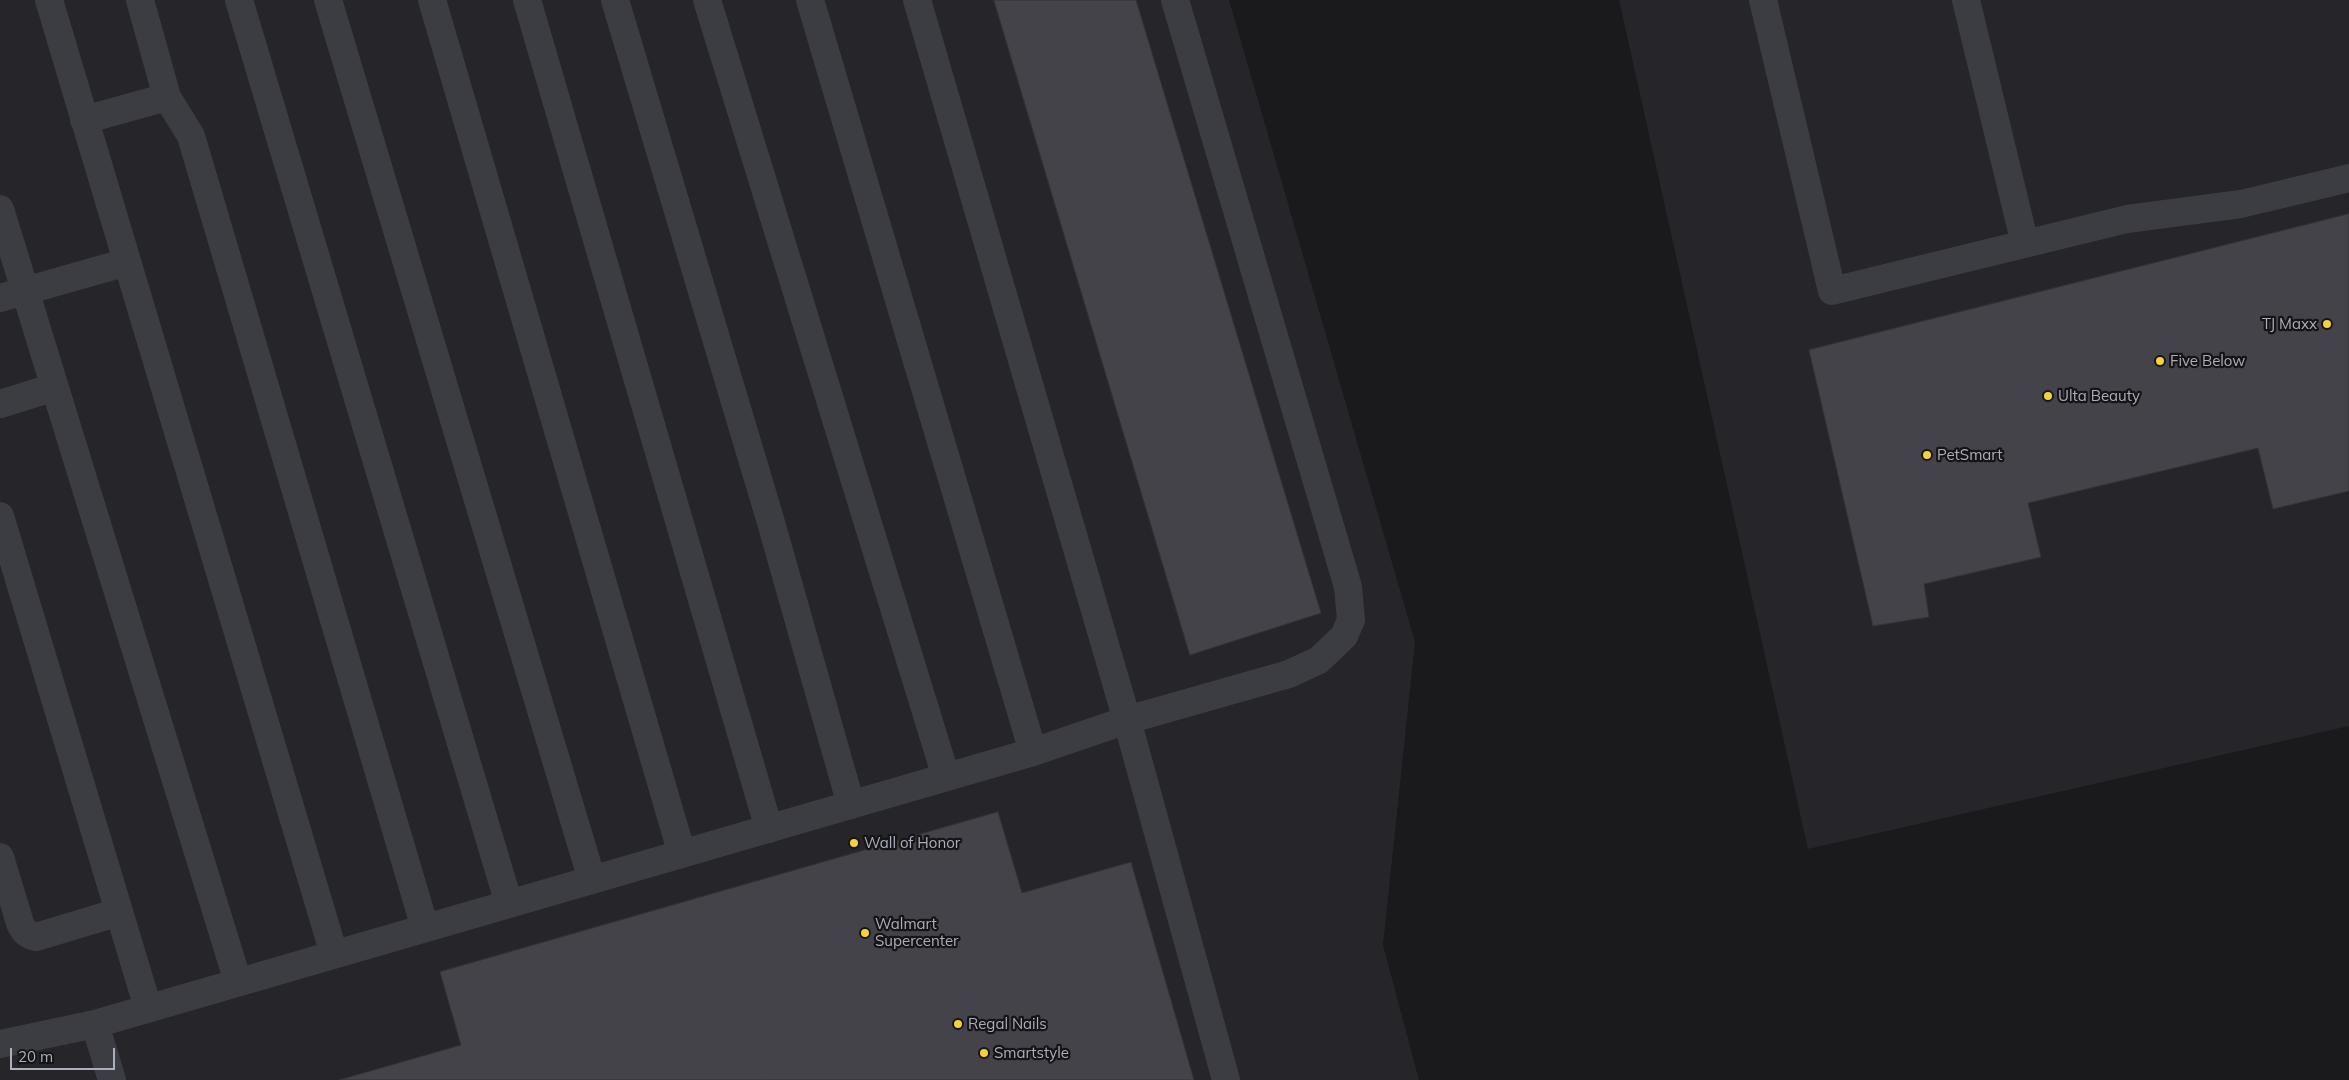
<!DOCTYPE html>
<html>
<head>
<meta charset="utf-8">
<style>
	body { margin:0 }
	#map { position:relative; width:2349px; height:1080px; overflow:hidden; background:#1a191c; font-family:Mulish,sans-serif }
	canvas { display:block }
	.scale { position:absolute; left:10px; top:1048px; width:105px; height:22px; box-sizing:border-box; border:2px solid #abaebb; border-top:0; padding-left:6px; font-size:15px; line-height:18px; white-space:nowrap; color:#abaebb; -webkit-text-stroke:4px #151417; paint-order:stroke }
</style>
</head>
<body>
<div id="map">
<canvas width="2349" height="1080"></canvas>
<div class="scale">20 m</div>
</div>
<script>
const context = document.querySelector('canvas').getContext('2d');
context.lineJoin = 'round';
function paint(path, color) { context.fillStyle = color; context.fill(path, 'evenodd'); }
function trace(path, color, width, dash) { context.strokeStyle = color; context.lineWidth = width; context.lineCap = dash ? 'butt' : 'round'; context.setLineDash(dash || []); context.stroke(path); }
function drawText(font, color, halo, rows, align = 'center') {
  context.font = font + ' Mulish,sans-serif'; context.lineWidth = 4.5; context.setLineDash([]); context.textBaseline = 'middle'; context.strokeStyle = halo; context.fillStyle = color; for (const [text, x, y, turn = 0] of rows) {
    context.save(); context.translate(x, y); context.rotate((+turn || 0) * Math.PI / 180); context.textAlign = isNaN(turn) ? turn : align; if (halo) context.strokeText(text, 0, 0); context.fillText(text, 0, 0); context.restore();
  }
}
paint(new Path2D(`
	M0 0H1229L1415 642 1383 945 1419 1080H0Z
	M1619 0H2349V726L1808 849Z`), '#262529');
const building = new Path2D(`
	M994 0H1136L1321 613 1190 655Z
	M2349 214V491L2273 509 2258 448 2028 503 2041 557 1924 584 1929 617 1873 626 1809 350Z
	M998 812 1022 893 1131 862 1194 1080H339L461 1045 440 972Z`);
paint(building, '#444349');
trace(building, '#343338', 1);
trace(new Path2D(`
	M49 0 334 954
	M239 0 509 904
	M328 0 592 880
	M432 0 682 854
	M527 0 769 829
	M615 0 770 519 851 805
	M707 0 946 777
	M810 0 1033 752
	M917 0 1127 720 1226 1080
	M1763 0 1832 291 2127 219 2241 204 2349 178
	M1966 0 2025 244
	M167 97 191 136 425 928
	M84 120 167 97 140 0
	M0 209 238 982
	M0 298 127 262
	M0 404 55 387
	M0 516 148 1008
	M0 857 20 923C23 931 27 935 36 937L119 912
	M95 1024 112 1080
	M0 1044 95 1024 1033 752 1127 720 1289 674 1319 660 1344 636 1351 620 1348 587 1175 0`), '#3c3c43', 28);
for (const [x, y, r, color] of [
	[2327,324,5,"#f6d237"],
	[2160,361,5,"#f6d237"],
	[2048,396,5,"#f6d237"],
	[1927,455,5,"#f6d237"],
	[854,843,5,"#f6d237"],
	[865,933,5,"#f6d237"],
	[958,1024,5,"#f6d237"],
	[984,1053,5,"#f6d237"]
]) { const dot = new Path2D(); dot.arc(x, y, r, 0, 2 * Math.PI); context.fillStyle = color; context.fill(dot); trace(dot, '#151417', 2); }
drawText('15px', '#abaebb', '#151417', [
	["TJ Maxx",2317,324,"right"],
	["Five Below",2170,361],
	["Ulta Beauty",2058,396],
	["PetSmart",1937,455],
	["Wall of Honor",864,843],
	["Walmart",875,924],
	["Supercenter",875,941],
	["Regal Nails",968,1024],
	["Smartstyle",994,1053]
], 'left');
</script>
</body>
</html>
